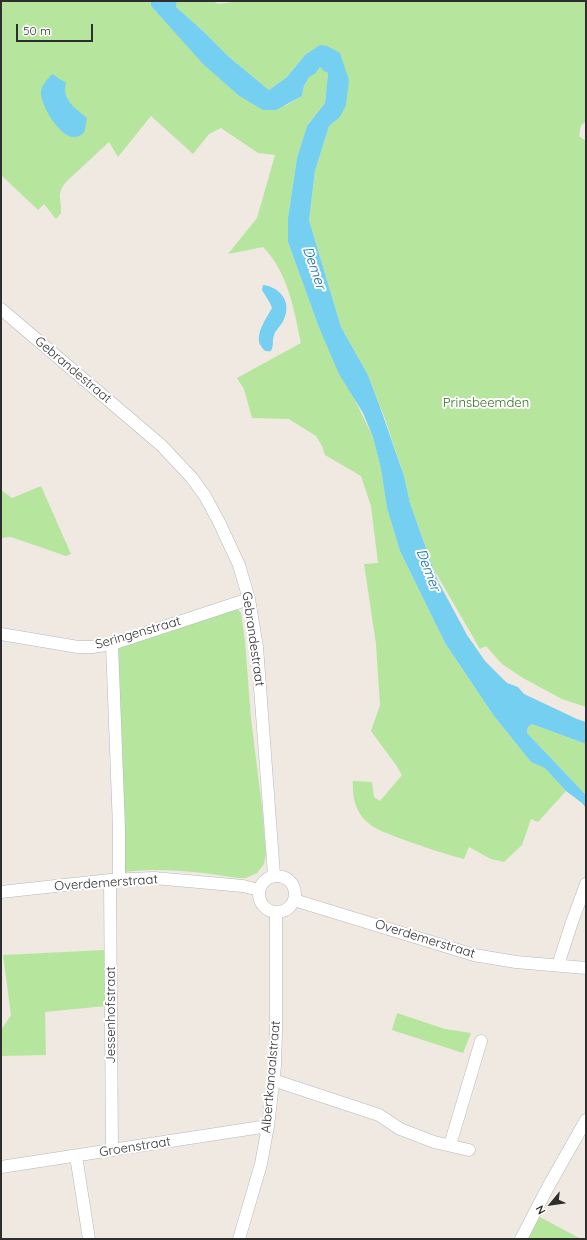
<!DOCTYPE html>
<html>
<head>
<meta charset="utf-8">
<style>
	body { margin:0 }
	#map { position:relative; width:587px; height:1240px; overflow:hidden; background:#efe9e1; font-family:Quicksand,sans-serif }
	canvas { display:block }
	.frame { position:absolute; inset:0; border:2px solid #2e2e2e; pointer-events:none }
	.north { position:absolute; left:531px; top:1184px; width:40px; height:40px; -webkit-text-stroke:3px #fff; paint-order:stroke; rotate:241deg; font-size:11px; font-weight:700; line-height:16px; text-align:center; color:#2e2e2e }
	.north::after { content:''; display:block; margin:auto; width:14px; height:18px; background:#2e2e2e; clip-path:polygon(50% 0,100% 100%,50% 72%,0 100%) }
	.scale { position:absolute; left:16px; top:24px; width:77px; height:18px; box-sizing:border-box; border:2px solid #2e2e2e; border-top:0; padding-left:5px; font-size:12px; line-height:14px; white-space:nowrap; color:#2e2e2e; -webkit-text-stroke:3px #fff; paint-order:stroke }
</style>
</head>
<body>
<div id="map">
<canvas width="587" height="1240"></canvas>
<div class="frame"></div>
<div class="north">N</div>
<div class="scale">50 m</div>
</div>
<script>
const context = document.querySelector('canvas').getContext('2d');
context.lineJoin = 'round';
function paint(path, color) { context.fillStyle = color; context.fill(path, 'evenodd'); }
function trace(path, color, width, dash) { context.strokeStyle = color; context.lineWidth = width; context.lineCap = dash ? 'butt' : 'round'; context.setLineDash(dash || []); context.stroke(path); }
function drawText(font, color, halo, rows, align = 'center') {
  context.font = font + ' Quicksand,sans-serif'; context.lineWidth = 4; context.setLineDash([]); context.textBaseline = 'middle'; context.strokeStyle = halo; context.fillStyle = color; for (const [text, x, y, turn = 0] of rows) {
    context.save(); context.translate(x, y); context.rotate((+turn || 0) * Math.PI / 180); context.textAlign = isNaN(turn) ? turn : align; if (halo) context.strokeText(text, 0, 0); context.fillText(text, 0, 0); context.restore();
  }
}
paint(new Path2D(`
	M1 1H151V6L203 63 238 95 285 106 302 96 304 86 309 77 315 74 320 67 328 73 325 103 307 126 297 158 288 218V242L318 325 373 437 381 469 387 507 400 551 445 643 494 716 531 762 545 767 566 791 538 822 531 819 522 845 504 862 491 859 469 847 464 859C441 853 421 846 399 838 387 833 375 830 366 821 355 811 352 795 353 781L372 782 374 797 380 801 402 775 396 765 371 731 380 705 376 644 364 564 378 563 371 506 361 476 325 455 322 446 316 436 289 419 252 418 244 389 237 378 301 343C294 310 288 272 263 247L228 254 257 218 275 155 258 153 221 128 209 134 193 154 151 116 118 157 109 142 67 181C55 195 62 198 61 213L56 219 44 204 38 210 1 175ZM64 88 67 100 84 133 76 137Z
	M177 1H213L218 4 240 1H586V122L581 125 579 136 586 141V707L562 699 523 678 502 664 486 646 480 649 433 568 410 503 404 476 385 419 368 375 341 327 309 220 315 171 329 126 340 117 349 80 305 55 287 77 269 90 229 57 203 31 176 7Z
	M41 486 71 554 66 556 11 537 1 538V490L12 498Z
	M237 609 241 613 245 641 251 719 262 807 266 854 264 864 257 873 246 878H238C199 872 165 867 125 872L120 771 117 647Z
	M532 724 586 744V795L527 733 528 727Z
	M105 950V1006L45 1012 46 1055 1 1056V1030L11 1015 3 955Z
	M397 1013 445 1029 471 1033 463 1053 392 1030Z
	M538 1216 581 1239H525Z`), '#b6e59e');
paint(new Path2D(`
	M151 1H177L176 7 203 31 229 57 269 90 287 77 305 55 320 45 327 46 340 53 349 80 346 105 340 117 329 126 315 171 309 220 341 327 368 375 380 407 404 476 410 503 433 568 439 583 467 635 485 661 507 683 518 687 524 694 577 719 586 722V744L532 724 528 727 527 733 586 795V808L582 803 566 791 545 768 531 762 494 716 445 643 400 551 387 508 381 469 373 437 363 413 339 374 318 325 288 242V218L297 158 307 126 325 103 328 73 324 71 320 67 315 74 309 77 304 86 302 96 276 110H263L238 95 203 64 151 6Z
	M52 74 66 83C61 99 76 109 87 118L84 133C82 134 78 137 75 137 60 138 41 106 41 93 41 85 48 79 52 74Z
	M263 285C280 287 292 302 284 319 282 325 276 329 274 335 272 341 274 345 271 351 266 352 264 351 261 346 254 335 266 319 272 308L270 303 262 290Z`), '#75cff0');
const street = new Path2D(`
	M1 309 161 445 192 478 205 496 219 522 239 565 249 599 257 647 274 875
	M1 634 78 647H92L112 644 249 599
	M112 644 119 828V880
	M259 894a18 18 0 1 1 36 0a18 18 0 1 1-36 0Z
	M110 880 112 1150
	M1 892 110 880 154 878 243 886 259 890
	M294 900 474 955 516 962 586 968
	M558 965 572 922 586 884
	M273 1080 379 1115 400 1129 434 1142 469 1150
	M450 1145 481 1041
	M76 1156 89 1239
	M1 1167 268 1126
	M239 1239 261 1164 268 1126 275 1066 276 1031V912
	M521 1239 548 1187 586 1120`);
trace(street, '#b4b7c1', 13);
trace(street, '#fff', 12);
drawText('13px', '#2e2e2e', '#fff', [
	["Gebrandestraat",73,370,40],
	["Seringenstraat",138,633,-16],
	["Gebrandestraat",253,639,82],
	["Overdemerstraat",106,883,-4],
	["Overdemerstraat",425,939,17],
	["Jessenhofstraat",111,1015,-90],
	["Albertkanaalstraat",271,1077,-85],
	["Groenstraat",135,1147,-9]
]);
drawText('13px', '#2c6e1b', '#fff', [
	["Prinsbeemden",486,403]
]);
drawText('italic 14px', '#0d6fa3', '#fff', [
	["Demer",314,268,71],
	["Demer",428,570,69]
]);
</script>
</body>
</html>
